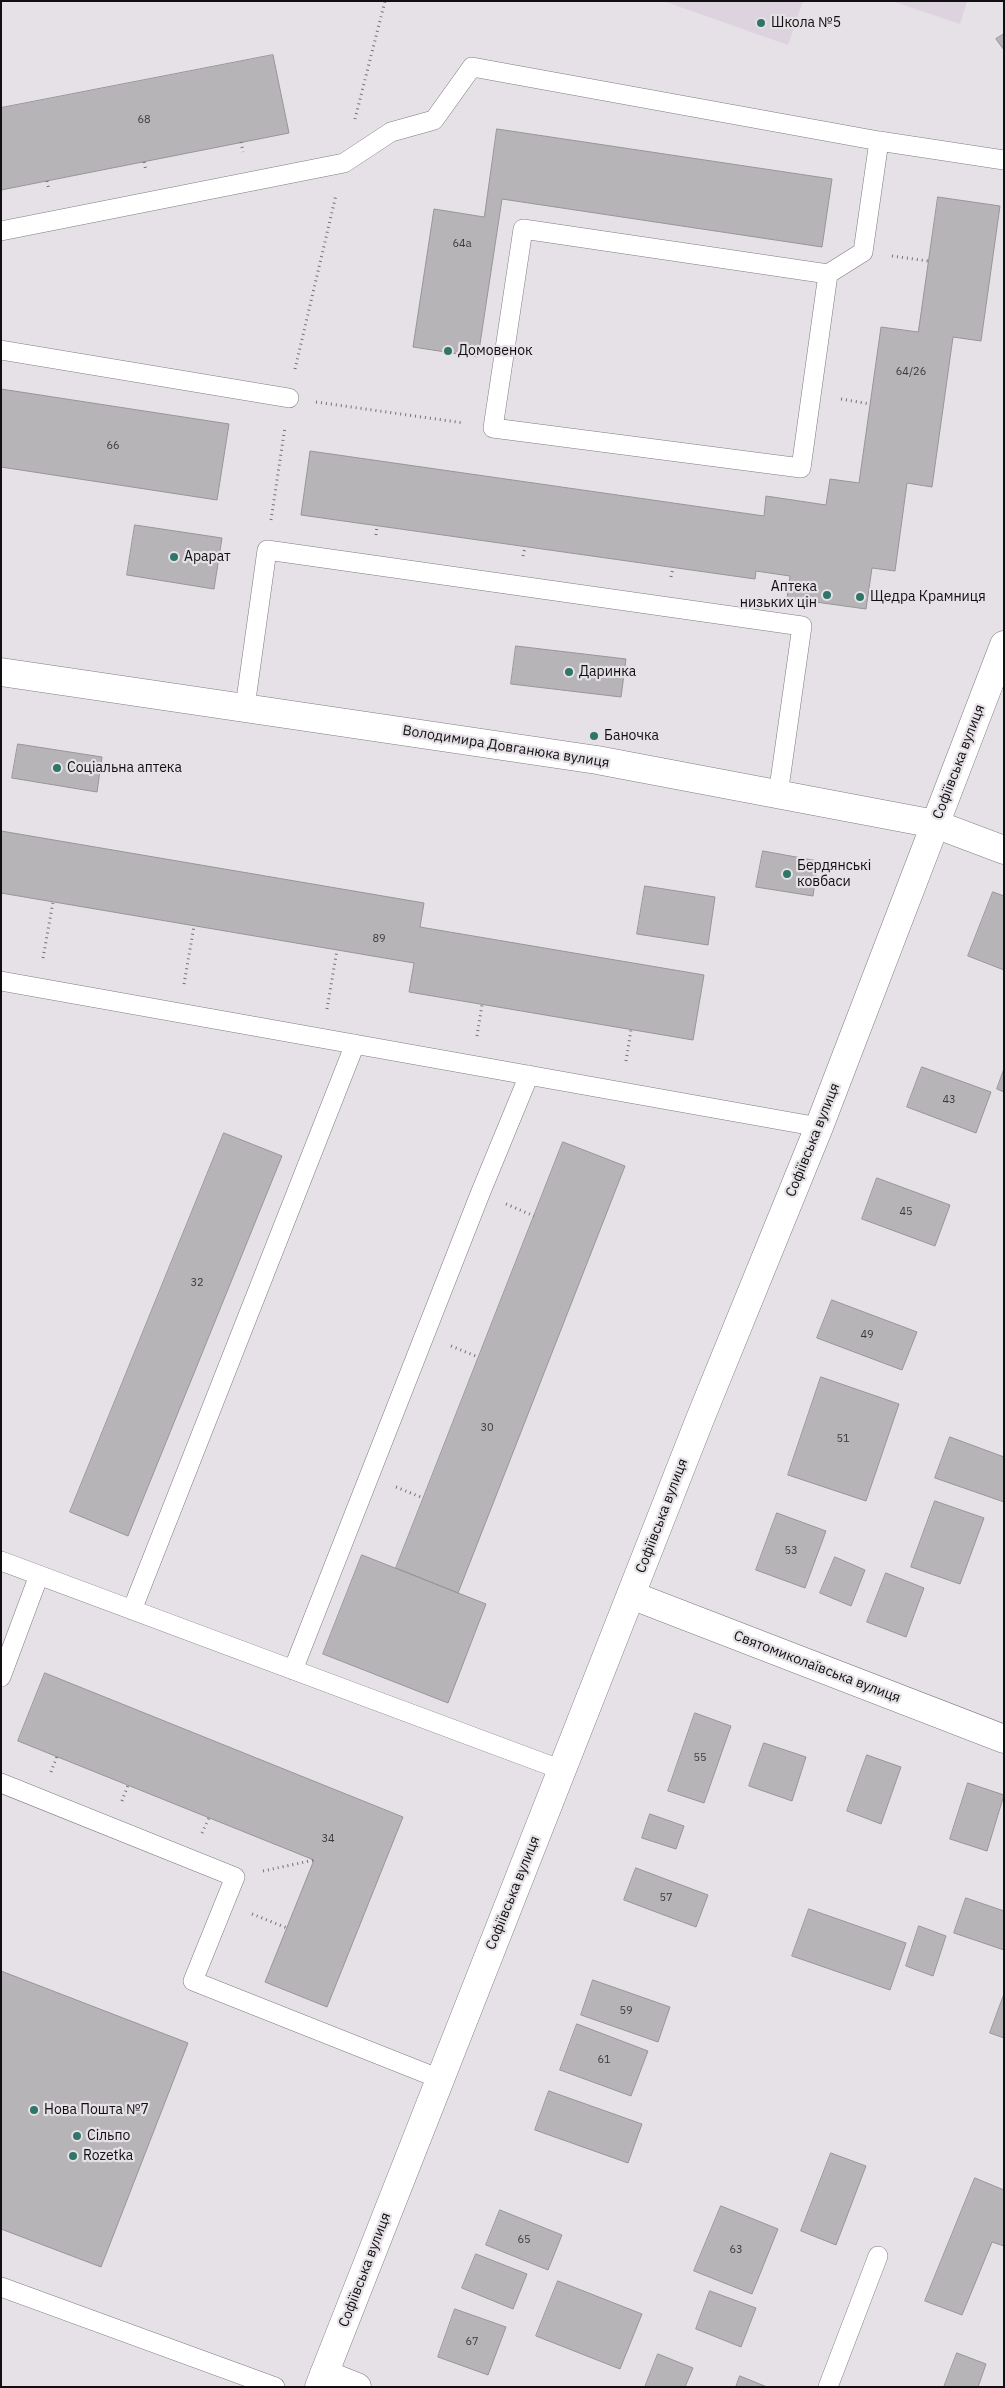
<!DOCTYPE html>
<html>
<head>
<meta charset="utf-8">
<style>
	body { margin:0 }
	#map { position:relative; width:1005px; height:2388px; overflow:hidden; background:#e5e1e6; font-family:"IBM Plex Sans",sans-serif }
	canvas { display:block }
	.frame { position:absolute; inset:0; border:2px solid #110f11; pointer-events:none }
</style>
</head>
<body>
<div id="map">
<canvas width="1005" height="2388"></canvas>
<div class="frame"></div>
</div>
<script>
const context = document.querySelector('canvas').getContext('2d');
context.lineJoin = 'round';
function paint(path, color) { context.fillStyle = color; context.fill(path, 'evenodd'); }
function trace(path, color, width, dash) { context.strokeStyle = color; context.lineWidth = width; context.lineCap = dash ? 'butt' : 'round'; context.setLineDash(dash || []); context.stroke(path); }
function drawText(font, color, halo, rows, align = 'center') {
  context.font = font + ' "IBM Plex Sans",sans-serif'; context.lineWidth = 4.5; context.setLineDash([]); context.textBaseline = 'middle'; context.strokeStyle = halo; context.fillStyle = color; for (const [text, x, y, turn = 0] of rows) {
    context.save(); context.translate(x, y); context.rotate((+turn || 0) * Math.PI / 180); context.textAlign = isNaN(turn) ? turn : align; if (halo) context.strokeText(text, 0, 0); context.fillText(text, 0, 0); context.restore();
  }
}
paint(new Path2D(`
	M663 1H803L788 45Z
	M892 1H967L960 24Z`), '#dcd3de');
const building = new Path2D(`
	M1004 34V50L996 39Z
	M273 55 289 133 1 190V108Z
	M497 129 832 179 822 247 502 199 478 357 413 347 434 209 484 217Z
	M938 197 1000 206 981 341 953 337 932 487 907 483 895 571 872 568 866 609 787 598 790 576 756 571 755 579 301 515 310 451 764 516 766 496 826 505 830 479 859 483 881 327 918 332Z
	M1 389 229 424 217 500 1 467Z
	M135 525 222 538 214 589 127 575Z
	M516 646 626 659 621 697 511 684Z
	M18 744 102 757 97 792 12 778Z
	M1 831 424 903 420 927 704 975 693 1040 409 992 414 963 1 893Z
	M763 851 818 861 813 896 756 887Z
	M645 886 715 897 708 945 637 934Z
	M993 892 1004 896V970L968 956Z
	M922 1067 991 1092 976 1133 907 1107Z
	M1004 1069V1092L997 1089Z
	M224 1133 282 1156 128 1536 70 1512Z
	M563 1142 625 1166 458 1593 396 1568Z
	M877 1178 950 1205 935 1246 862 1219Z
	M832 1300 917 1332 902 1370 817 1338Z
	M821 1377 899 1404 866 1501 788 1475Z
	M950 1437 1004 1457V1502L935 1478Z
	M935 1501 984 1518 960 1584 911 1567Z
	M777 1513 826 1531 805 1588 756 1570Z
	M362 1555 486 1604 448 1703 323 1654Z
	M835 1557 865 1570 851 1606 820 1593Z
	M886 1573 924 1588 906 1637 867 1622Z
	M45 1673 403 1817 327 2007 265 1982 314 1860 18 1741Z
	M695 1713 731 1726 704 1803 668 1791Z
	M764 1743 806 1757 792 1801 749 1786Z
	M867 1755 901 1767 881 1824 847 1811Z
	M968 1783 1004 1795 987 1851 950 1839Z
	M650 1814 684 1826 676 1849 642 1838Z
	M636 1868 708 1895 696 1927 624 1900Z
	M966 1898 1004 1911V1950L954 1933Z
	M809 1909 906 1943 890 1990 792 1956Z
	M919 1926 946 1936 933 1976 906 1966Z
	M1 1971 188 2043 101 2267 1 2229Z
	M593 1980 670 2007 658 2042 581 2015Z
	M1004 1994V2038L990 2033Z
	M577 2024 648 2051 631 2096 560 2070Z
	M549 2091 642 2124 628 2163 535 2130Z
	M831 2153 866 2166 836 2245 801 2231Z
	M975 2178 1004 2190V2246L992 2242 962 2315 925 2301Z
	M721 2206 778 2229 752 2294 694 2271Z
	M500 2210 562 2235 548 2270 486 2245Z
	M476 2254 527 2274 513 2309 462 2288Z
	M558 2281 642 2314 620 2369 536 2336Z
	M710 2291 756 2308 741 2347 696 2329Z
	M455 2309 506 2327 488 2375 438 2357Z
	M957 2353 986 2364 978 2387H944Z
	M658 2354 693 2368 685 2387H645Z
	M740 2376 767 2387H736Z`);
paint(building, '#b7b4b8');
trace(building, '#989599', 1);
const service = new Path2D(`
	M1 231 344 163 391 132 434 120 472 67 879 141 1004 160
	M828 274 523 229 493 428 801 468 828 274 863 252 879 141
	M1 350 289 398
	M245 707 267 550 802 626 778 795
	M1 981 819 1127
	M1 1561 562 1770
	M132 1610 355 1044
	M293 1670 480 1194 529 1075
	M1 1677 39 1575
	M1 1783 235 1877 193 1981 440 2079
	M1 2287 275 2387
	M828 2387 878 2256`);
const minor = new Path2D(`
	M631 1595 1004 1739
	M324 2374 357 2387`);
const tertiary = new Path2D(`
	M319 2387 700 1419 819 1127 1004 645`);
const secondary = new Path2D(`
	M1 672 597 760 935 824 1004 850`);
trace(service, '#7f7c80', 20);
trace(minor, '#7f7c80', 29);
trace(tertiary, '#7f7c80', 29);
trace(secondary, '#7f7c80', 29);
trace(new Path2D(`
	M355 119 385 1
	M241 142 243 152
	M144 162 146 171
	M47 181 49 190
	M892 256 928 261
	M295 369 336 195
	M841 399 870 404
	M316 402 464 423
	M271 520 285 427
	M376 535 377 526
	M523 556 525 547
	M671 577 673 568
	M43 958 53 902
	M184 984 194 926
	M327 1009 337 950
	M477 1036 482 1005
	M626 1061 631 1030
	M506 1204 534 1216
	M451 1346 478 1357
	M396 1487 423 1498
	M51 1772 57 1756
	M122 1801 128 1785
	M202 1833 209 1818
	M263 1871 314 1860
	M252 1914 287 1928`), '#757276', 3, [1, 4]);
trace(service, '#fff', 19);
trace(minor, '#fff', 28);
trace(tertiary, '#fff', 28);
trace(secondary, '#fff', 28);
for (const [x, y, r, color] of [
	[761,23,5,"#317569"],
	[448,351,5,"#317569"],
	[174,557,5,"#317569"],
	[827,595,5,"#317569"],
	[860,597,5,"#317569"],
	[569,672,5,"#317569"],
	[594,736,5,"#317569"],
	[57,768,5,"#317569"],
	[787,874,5,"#317569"],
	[34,2110,5,"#317569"],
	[77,2136,5,"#317569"],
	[73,2156,5,"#317569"]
]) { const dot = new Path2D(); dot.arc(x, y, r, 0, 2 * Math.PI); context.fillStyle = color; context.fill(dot); trace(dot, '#e5e1e6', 2); }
drawText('11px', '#3a383b', null, [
	["68",144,120],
	["64а",462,244],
	["64/26",911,372],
	["66",113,446],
	["89",379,939],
	["43",949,1100],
	["45",906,1212],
	["32",197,1283],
	["49",867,1335],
	["30",487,1428],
	["51",843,1439],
	["53",791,1551],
	["55",700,1758],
	["34",328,1839],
	["57",666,1898],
	["59",626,2011],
	["61",604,2060],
	["65",524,2240],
	["63",736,2250],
	["67",472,2342]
]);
drawText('14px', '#110f11', '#e5e1e6', [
	["Школа №5",771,23],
	["Домовенок",458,351],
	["Арарат",184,557],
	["Аптека",817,587,"right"],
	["низьких цін",817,603,"right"],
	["Щедра Крамниця",870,597],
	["Даринка",579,672],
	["Баночка",604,736],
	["Соціальна аптека",67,768],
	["Бердянські",797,866],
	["ковбаси",797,882],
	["Нова Пошта №7",44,2110],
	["Сільпо",87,2136],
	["Rozetka",83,2156]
], 'left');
drawText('14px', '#110f11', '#e5e1e6', [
	["Володимира Довганюка вулиця",506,747,9],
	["Софіївська вулиця",959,762,-69],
	["Софіївська вулиця",813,1140,-68],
	["Софіївська вулиця",662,1516,-69],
	["Святомиколаївська вулиця",817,1667,21],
	["Софіївська вулиця",513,1893,-68],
	["Софіївська вулиця",365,2270,-69]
]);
</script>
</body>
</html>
